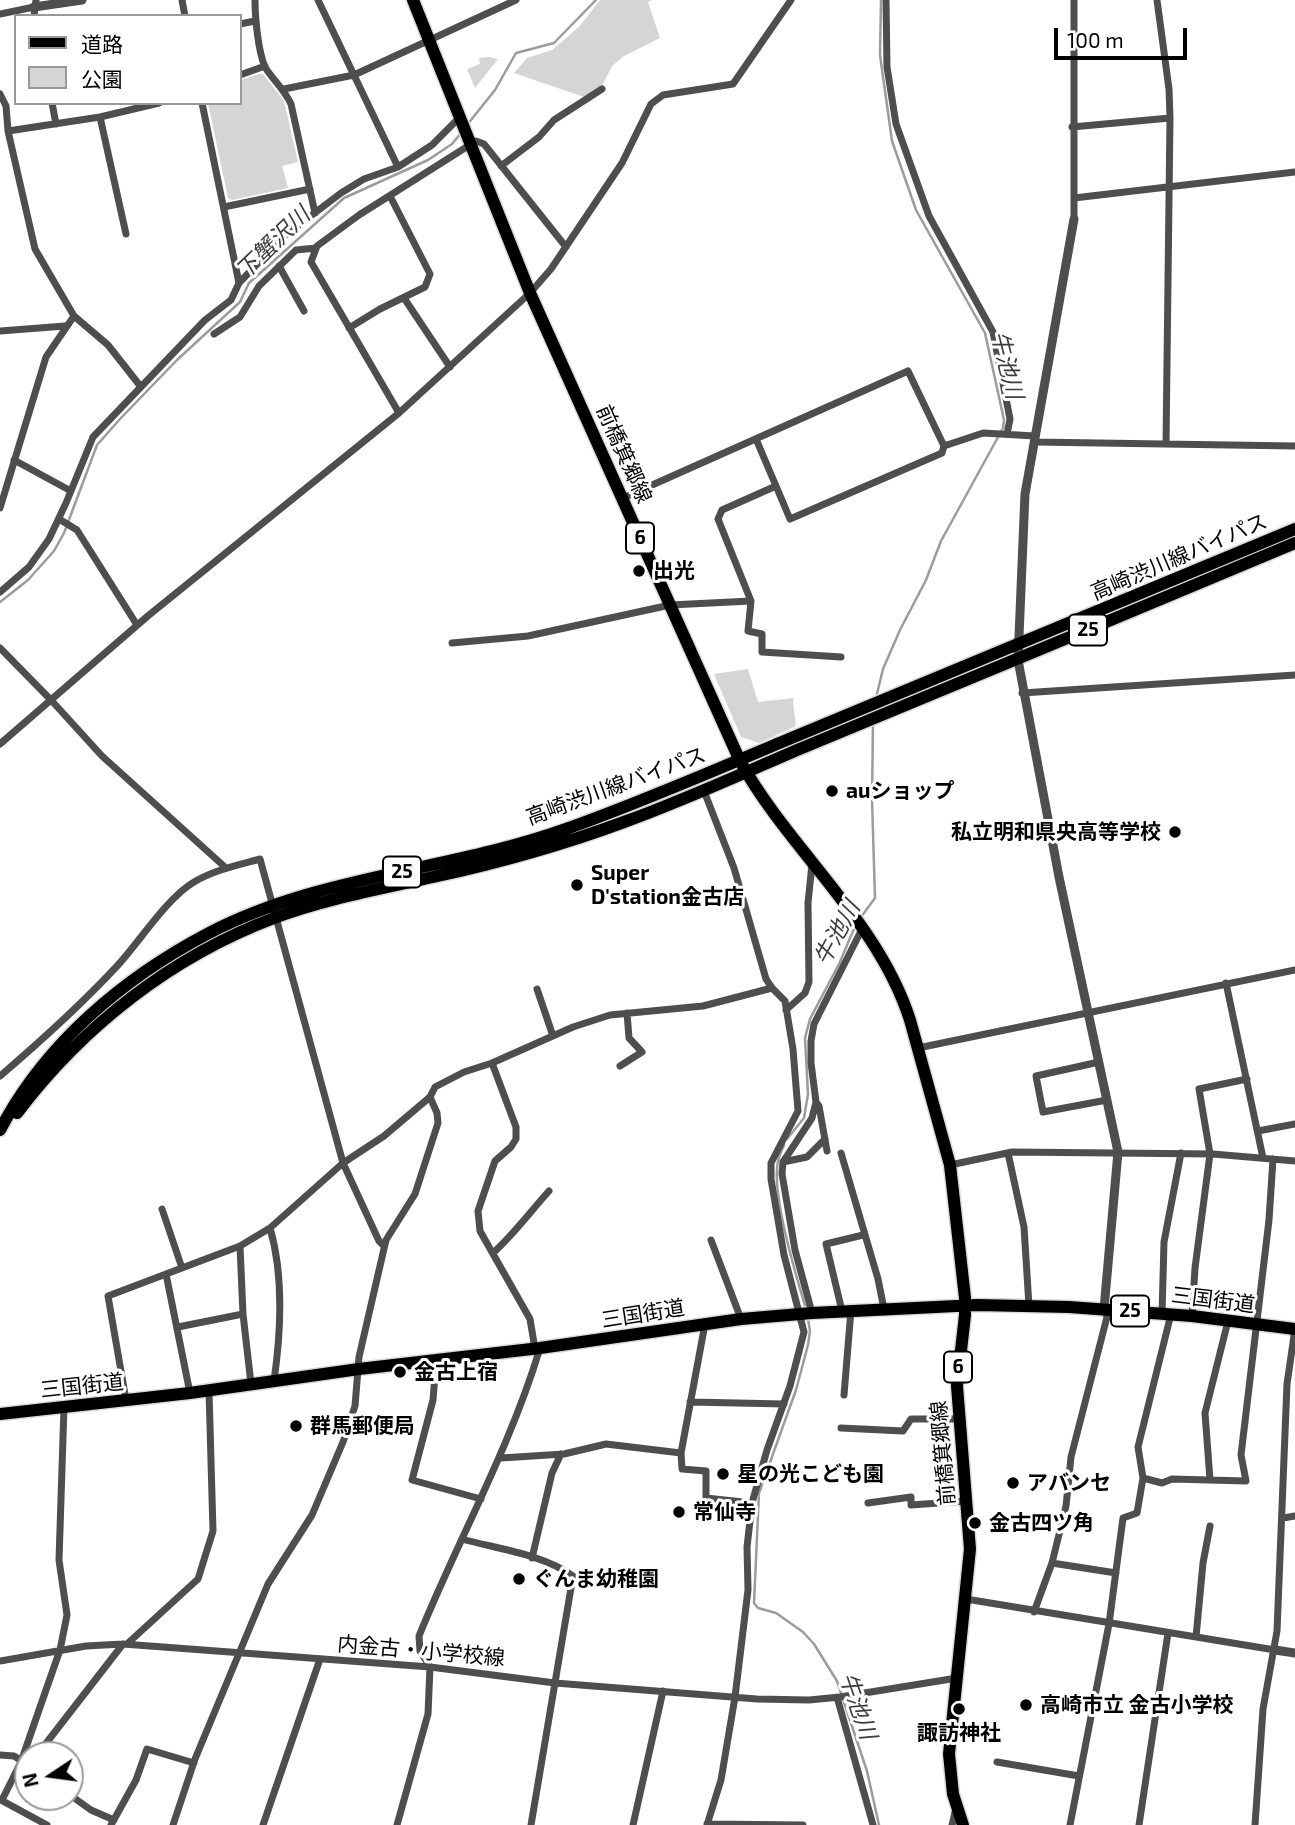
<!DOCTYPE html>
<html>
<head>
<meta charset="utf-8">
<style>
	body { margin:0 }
	#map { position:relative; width:1295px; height:1825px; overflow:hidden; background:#fff; font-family:"Exo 2","Noto Sans JP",sans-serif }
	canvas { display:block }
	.legend { position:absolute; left:14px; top:14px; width:228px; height:91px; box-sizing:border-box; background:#fff; border:2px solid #999; margin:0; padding:9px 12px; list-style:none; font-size:21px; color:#000 }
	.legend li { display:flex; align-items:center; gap:14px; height:35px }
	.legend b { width:35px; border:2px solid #999 }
	.north { position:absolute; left:14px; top:1741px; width:70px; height:70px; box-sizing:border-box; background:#fff; border:2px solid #999; border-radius:50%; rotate:257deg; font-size:19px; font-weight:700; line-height:28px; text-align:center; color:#000 }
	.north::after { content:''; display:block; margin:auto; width:24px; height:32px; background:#000; clip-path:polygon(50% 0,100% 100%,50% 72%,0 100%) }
	.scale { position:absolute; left:1054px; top:28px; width:133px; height:32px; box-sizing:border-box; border:4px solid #000; border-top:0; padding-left:9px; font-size:21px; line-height:24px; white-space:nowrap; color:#000; -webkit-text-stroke:5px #fff; paint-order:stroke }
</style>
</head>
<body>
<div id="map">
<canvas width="1295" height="1825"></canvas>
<ul class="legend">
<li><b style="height:9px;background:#000"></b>道路</li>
<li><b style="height:19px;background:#d5d5d5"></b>公園</li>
</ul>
<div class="north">N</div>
<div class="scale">100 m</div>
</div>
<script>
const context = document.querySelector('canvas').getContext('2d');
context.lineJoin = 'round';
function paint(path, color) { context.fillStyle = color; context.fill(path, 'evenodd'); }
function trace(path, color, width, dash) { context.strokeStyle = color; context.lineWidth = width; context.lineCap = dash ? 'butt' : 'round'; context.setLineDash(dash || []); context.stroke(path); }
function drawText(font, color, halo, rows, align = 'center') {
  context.font = font + ' "Exo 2","Noto Sans JP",sans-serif'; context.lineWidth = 6; context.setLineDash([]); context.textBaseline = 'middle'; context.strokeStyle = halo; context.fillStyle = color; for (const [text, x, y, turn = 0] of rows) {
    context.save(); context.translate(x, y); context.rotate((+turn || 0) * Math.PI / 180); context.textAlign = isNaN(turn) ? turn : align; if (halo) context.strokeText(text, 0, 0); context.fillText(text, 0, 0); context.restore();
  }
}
paint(new Path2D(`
	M600 0H652L648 2 660 38 624 56 612 66 602 86 584 97 514 73 527 58 552 50 579 27Z
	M489 57 498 59 475 88 467 69 480 64 479 58Z
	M259 74H263L284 101 298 162 282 166 288 188 232 200 228 198 208 103H240V80Z
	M748 669 758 702 794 698 793 703 796 726 759 743 741 737 714 674Z`), '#d5d5d5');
trace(new Path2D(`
	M467 125 495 90 516 53 554 43 596 0
	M0 602 28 580 54 551 64 533 97 445 120 419 177 360 240 302 249 283 344 198 428 160 452 144 461 133
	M876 698 883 669 900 630 926 580 941 541 1003 428 1004 420 985 333 916 210 892 141 880 55 881 0
	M861 917 875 898 872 799 873 722
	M787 1139 804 1118 808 1094 805 1038 810 1019 840 962 855 926
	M784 1145C782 1150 779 1156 778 1161 771 1194 796 1275 806 1309
	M808 1319 810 1331 808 1345 796 1390 759 1493 754 1603 758 1608 776 1613 803 1632 814 1644 837 1681 867 1771 879 1825`), '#9c9c9c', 2.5);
const primary = new Path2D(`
	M413 0 530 293 740 761C790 851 878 920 910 1020L950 1165 965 1298V1315L957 1386 970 1549 949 1754 953 1794 963 1825
	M17 1113C83 1026 171 957 274 918 325 899 380 889 433 877 497 863 562 845 624 822 685 800 743 773 802 748 966 680 1131 612 1295 543
	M0 1130C45 1044 123 978 209 933 320 875 449 871 566 829 642 802 715 770 789 739 958 669 1127 600 1295 529
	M0 1414 190 1393 359 1369 540 1348 741 1319 812 1313 977 1305 1069 1307 1192 1316 1295 1329`);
trace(primary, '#dbdbdb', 15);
trace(new Path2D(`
	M182 0 185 16
	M255 0C255 17 258 51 265 67 272 79 283 87 291 104L315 213
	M318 0 398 167
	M886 0 887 67 896 124 929 216 993 332 1010 419 1007 434
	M1157 0 1169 89 1170 118 1166 444
	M0 14 34 7
	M34 16 36 0
	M240 24 255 21
	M240 75 265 66
	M284 89 354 75 516 0
	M0 94 6 106 8 131 35 249 74 316
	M52 103 56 124
	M202 103 239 283
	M100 117 126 234
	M1072 127 1170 118
	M8 131 100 117 159 103
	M501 166 539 137 554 120 602 89
	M1074 198 1295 172
	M224 207 310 189
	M1074 219V0
	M279 266 304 311
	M404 298 450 367
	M349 328 380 309 425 287 430 274 390 196
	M0 331 65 326
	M214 334 240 317 259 286 296 250 316 248
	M399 413 311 262 317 246 359 215 476 141 484 144 566 247
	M756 439 776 486
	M1034 442 1295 446
	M14 460 71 491
	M623 498 908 371 944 446
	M0 508 46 357 74 316 108 345 141 387
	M59 519 77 530 137 625
	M0 592 29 567 49 539 66 503 93 437 205 320 231 300 239 283 283 237 341 193 364 179 398 167 432 145 459 118
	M751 601 748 631 762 634V652L841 657
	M452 643 528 636 670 605 751 601 718 519 722 510 776 486 790 519 942 453 944 446 983 433 1035 436
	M0 648 51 700 102 756 226 868
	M1022 693 1295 675
	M0 744 149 615 399 413 530 293 551 269 622 163 651 104 663 95 733 84 791 0
	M704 791 734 868 766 979 772 988
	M1226 983 1263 1158
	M537 989 553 1036
	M786 1010 805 993 809 982 808 903 812 864
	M918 1048 1295 970
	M1099 1062 1036 1076 1043 1112 1107 1100
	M492 1063 516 1127V1139L511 1147 495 1161 478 1211 480 1231 530 1319 535 1349
	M620 1066 642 1052 629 1038 627 1013
	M0 1076C41 1041 81 1005 118 965 140 941 167 898 194 882 214 870 238 865 260 859L343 1163 379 1241 384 1246
	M816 1102 819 1106 827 1151
	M1258 1131 1295 1124
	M841 1153 878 1279 884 1309
	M1008 1153 1024 1227 1029 1306
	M783 1162 807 1157 825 1139
	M950 1165 1012 1152 1213 1154 1295 1161
	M162 1209 182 1268
	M270 1228C284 1276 281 1332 274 1381
	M711 1240 741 1319
	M240 1246 243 1314 251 1384
	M493 1253C514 1234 530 1212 549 1191
	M166 1274 190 1393
	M842 1311 826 1244 863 1235
	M812 1313 795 1250 782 1174 783 1162 812 1118 816 1102 811 1063V1041L814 1024 862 929
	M1162 1314 1164 1242 1181 1153
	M1192 1316 1195 1268 1210 1154 1199 1089 1247 1079
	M178 1327 243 1314
	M436 1362 433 1400 412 1480 481 1499
	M844 1395 851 1310
	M126 1400 108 1296 240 1246 270 1228 343 1163 384 1136 430 1097 435 1087 464 1072 492 1063 573 1027 610 1015 703 1006 772 988 785 1001 793 1049 798 1111 771 1163V1179L784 1255 804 1332 790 1386 767 1450 752 1503 747 1547 748 1590 735 1697 721 1780 707 1825
	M690 1402 784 1404
	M841 1428 903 1431 911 1419H958
	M681 1453 682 1469 706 1471V1498L752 1503
	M501 1458 564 1454 606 1444 681 1453 705 1324
	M1143 1478 1162 1483 1172 1479 1246 1481 1241 1455 1269 1220 1273 1159
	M1210 1480 1205 1413 1228 1321
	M868 1503 911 1497V1505L967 1501
	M1283 1518 1295 1516
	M462 1539C498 1549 542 1554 573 1576L531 1825
	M532 1558 552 1473 561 1454
	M1052 1563 1116 1573
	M966 1599 1275 1650
	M1034 1612 1052 1563 1066 1506 1071 1457 1107 1317 1104 1309
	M1196 1637 1203 1563 1210 1526
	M127 1644 198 1579 213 1531 209 1391
	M0 1661 86 1646 123 1644 430 1667 555 1683 757 1699 809 1700 840 1697 957 1678
	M837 1697 873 1825
	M0 1755 14 1756 28 1765
	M37 1755 123 1644
	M997 1762 1079 1776
	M70 1795 91 1810 114 1820
	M1 1800 47 1825
	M2 1800 21 1762 39 1710 60 1650 67 1615 59 1560 64 1407
	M707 1824 803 1825
	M111 1825 136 1780 147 1749 194 1763
	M173 1825 195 1759 268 1584 312 1515 343 1442 355 1406 359 1357 386 1240 415 1194 438 1123 437 1113 430 1097
	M263 1825 320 1659
	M397 1825 428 1714 430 1667 420 1651 419 1636C458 1540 510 1448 540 1348
	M633 1825 663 1691
	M952 1825 956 1808
	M1070 1825 1109 1624 1123 1518 1137 1513 1143 1478 1138 1447 1171 1314
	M1139 1825 1168 1633
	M1255 1825 1263 1709 1277 1631 1287 1384 1295 1329`), '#4e4e4e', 7);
trace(new Path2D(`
	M34 7 82 0
	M1074 219 1025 494 1018 660 1059 877 1118 1152 1104 1309
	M1275 1650 1295 1653`), '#4e4e4e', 9);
trace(primary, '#000', 12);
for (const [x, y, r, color] of [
	[639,571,7,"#000"],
	[832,791,7,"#000"],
	[1175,832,7,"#000"],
	[577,885,7,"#000"],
	[400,1372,7,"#000"],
	[296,1426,7,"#000"],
	[723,1474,7,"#000"],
	[1013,1483,7,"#000"],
	[679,1512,7,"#000"],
	[975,1523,7,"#000"],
	[519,1579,7,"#000"],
	[1026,1705,7,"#000"],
	[959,1709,7,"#000"]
]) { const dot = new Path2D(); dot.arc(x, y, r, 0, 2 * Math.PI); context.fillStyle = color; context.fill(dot); trace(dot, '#fff', 2.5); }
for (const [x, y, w] of [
	[640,538,28],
	[1088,630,38],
	[402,872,38],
	[1130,1311,38],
	[958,1367,28]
]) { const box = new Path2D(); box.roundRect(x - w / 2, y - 15.5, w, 31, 5); context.fillStyle = '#fff'; context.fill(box); trace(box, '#000', 2); }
drawText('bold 19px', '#000', null, [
	["6",640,538],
	["25",1088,630],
	["25",402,872],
	["25",1130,1311],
	["6",958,1367]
]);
drawText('21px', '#000', '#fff', [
	["前橋箕郷線",624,454,66],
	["高崎渋川線バイパス",1179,557,-23],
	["高崎渋川線バイパス",616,786,-20],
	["三国街道",1213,1300,7],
	["三国街道",643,1314,-9],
	["三国街道",82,1386,-6],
	["前橋箕郷線",943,1453,-95],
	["内金古・小学校線",421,1651,5]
]);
drawText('bold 21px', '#000', '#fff', [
	["出光",653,571],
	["auショップ",846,791],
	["私立明和県央高等学校",1161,832,"right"],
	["Super",591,873],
	["D'station金古店",591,897],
	["金古上宿",414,1372],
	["群馬郵便局",310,1426],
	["星の光こども園",737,1474],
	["アバンセ",1027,1483],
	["常仙寺",693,1512],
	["金古四ツ角",989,1523],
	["ぐんま幼稚園",533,1579],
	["高崎市立 金古小学校",1040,1705],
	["諏訪神社",959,1733,"center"]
], 'left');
drawText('italic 23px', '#3d3d3d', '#fff', [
	["下蟹沢川",273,243,-44],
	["牛池川",1007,365,76],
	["牛池川",837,933,-61],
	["牛池川",858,1706,71]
]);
</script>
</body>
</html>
